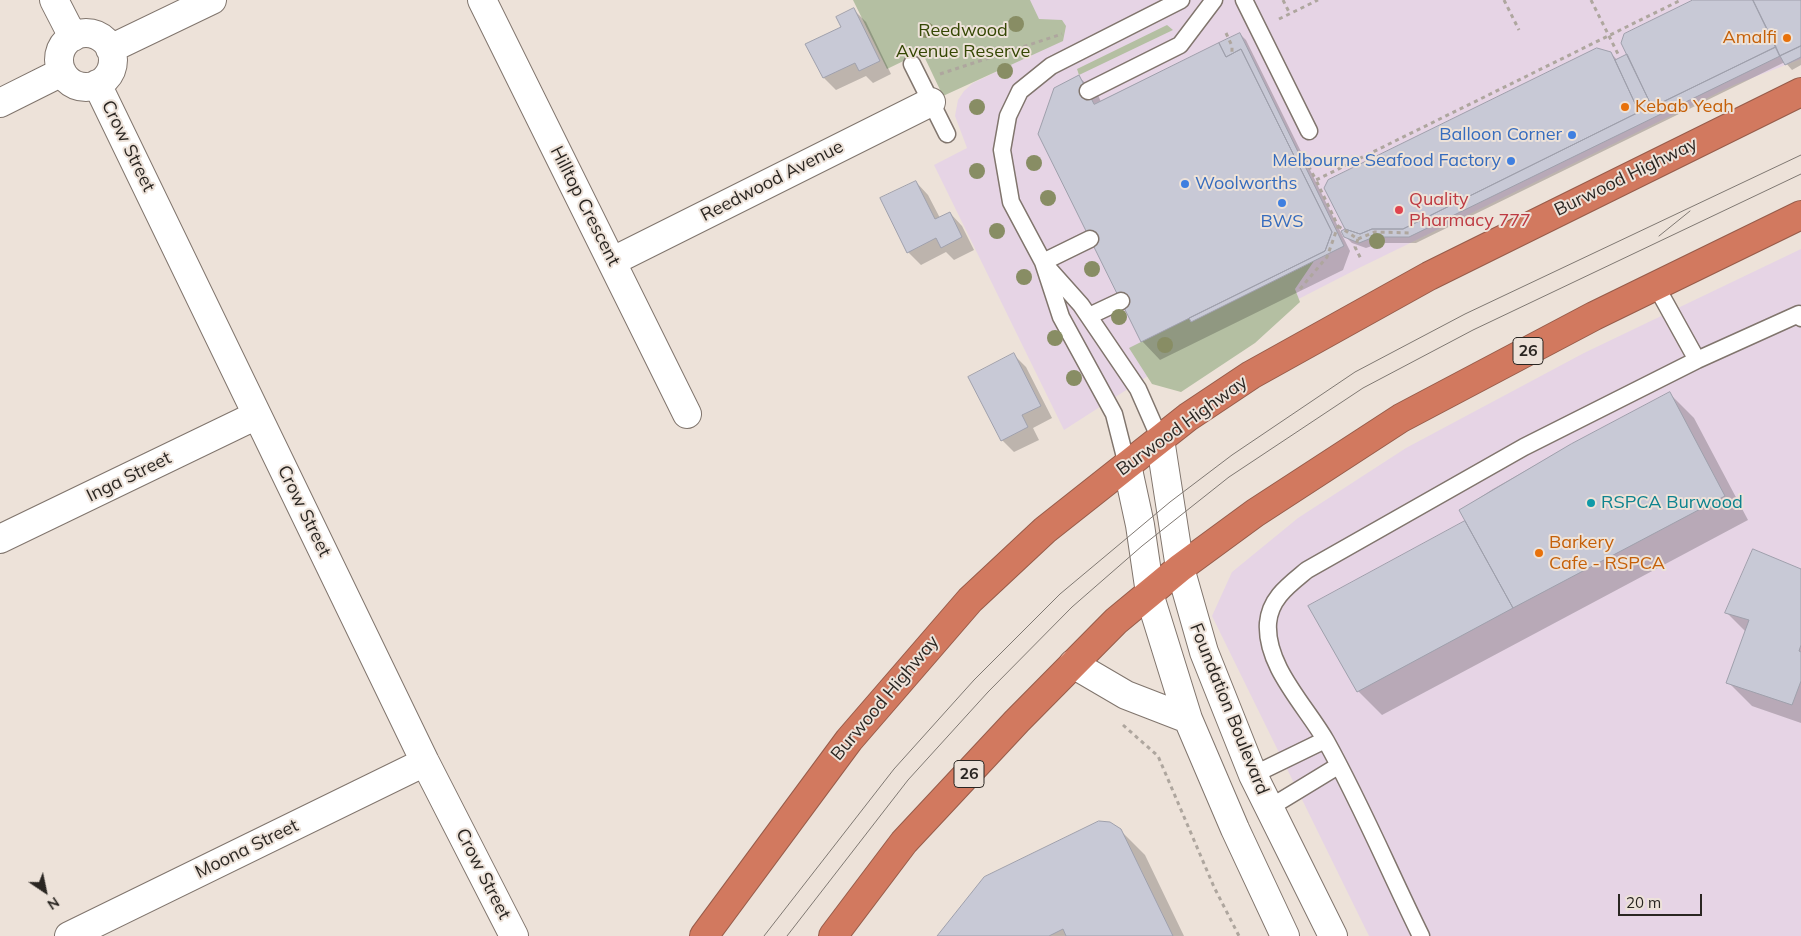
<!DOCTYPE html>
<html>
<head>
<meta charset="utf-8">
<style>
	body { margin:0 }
	#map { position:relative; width:1801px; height:936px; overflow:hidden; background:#ede2d9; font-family:Mulish,sans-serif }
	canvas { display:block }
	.north { position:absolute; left:20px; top:866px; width:50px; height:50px; -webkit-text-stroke:4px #ede2d9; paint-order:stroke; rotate:146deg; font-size:14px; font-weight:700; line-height:20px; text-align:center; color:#2a2622 }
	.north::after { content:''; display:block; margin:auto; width:18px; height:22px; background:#2a2622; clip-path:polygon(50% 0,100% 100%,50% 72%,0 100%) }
	.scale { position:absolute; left:1618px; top:894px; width:84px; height:22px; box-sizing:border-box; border:2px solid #2a2622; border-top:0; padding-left:6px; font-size:15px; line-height:18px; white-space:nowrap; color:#2a2622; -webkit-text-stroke:4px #ede2d9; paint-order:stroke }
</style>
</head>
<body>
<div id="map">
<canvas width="1801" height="936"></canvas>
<div class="north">N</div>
<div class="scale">20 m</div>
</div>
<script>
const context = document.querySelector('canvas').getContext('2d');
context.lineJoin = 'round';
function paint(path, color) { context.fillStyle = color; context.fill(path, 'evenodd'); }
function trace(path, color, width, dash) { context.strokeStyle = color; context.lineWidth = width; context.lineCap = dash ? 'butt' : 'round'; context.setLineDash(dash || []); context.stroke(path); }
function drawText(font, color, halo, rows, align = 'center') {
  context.font = font + ' Mulish,sans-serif'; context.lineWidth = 4; context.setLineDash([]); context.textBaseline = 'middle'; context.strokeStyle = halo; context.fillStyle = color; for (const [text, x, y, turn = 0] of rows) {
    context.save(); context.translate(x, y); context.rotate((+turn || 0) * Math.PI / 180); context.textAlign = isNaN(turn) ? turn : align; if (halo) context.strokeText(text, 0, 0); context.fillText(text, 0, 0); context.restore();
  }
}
paint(new Path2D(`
	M1025 0H1801V59L1734 85 1361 267 1148 376 1064 430 934 165 967 148 955 116 958 100 964 91 973 83 1048 47Z
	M1801 249V936H1369L1212 616 1232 572 1298 518 1406 448 1584 353Z`), '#e6d4e5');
paint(new Path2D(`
	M853 0H1030L1039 19 1062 20 1066 26 1063 41 943 96 922 52 887 69Z
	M1167 25 1173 30 1079 75 1077 69Z
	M1314 261 1295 289 1300 302 1255 343 1181 392 1152 384 1129 348 1189 318 1191 322Z`), '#b4bfa2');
paint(new Path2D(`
	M1696 0H1801V65L1792 70 1785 62 1416 243H1381L1366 248 1352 243 1345 236 1611 53 1617 60 1628 55Z
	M853 9 866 22 891 74 873 83 866 76 836 90 824 78 807 44 842 27Z
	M1240 34 1246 40 1350 251 1343 270 1160 360 1142 341 1079 77 1098 95 1101 102Z
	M916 182 928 195 940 218 950 213 962 226 974 250 954 260 946 252 921 265 908 252Z
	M1014 355 1026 367 1052 418 1033 428 1039 440 1014 452 1002 440Z
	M1670 394 1694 418 1748 520 1382 715 1358 691 1310 606 1467 521 1461 510 1493 489 1571 445Z
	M1801 570V723L1752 706 1728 682 1746 632 1727 613Z
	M1120 830 1145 855 1184 936H939Z`), '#0003');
const building = new Path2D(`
	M1693 0H1753L1776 47 1652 107 1621 43 1624 34Z
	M1753 0H1801V46L1780 56Z
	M854 8 880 61 859 71 855 63 823 78 805 44 841 27 836 17Z
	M1240 33 1344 246 1191 322 1189 318 1325 251 1332 232 1241 49 1226 57 1219 43Z
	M1219 43 1226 57 1241 49 1332 232 1325 251 1141 342 1038 134 1054 88 1079 75 1094 104Z
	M1801 46V57L1785 65 1780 56Z
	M1776 47 1780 56 1409 237H1374L1359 243 1344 237 1341 231 1345 229 1360 234 1372 229H1403L1639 112 1615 60 1627 54 1652 107Z
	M1597 48 1611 52 1639 112 1403 229H1372L1360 234 1345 229 1324 188 1328 180Z
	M916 181 935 219 950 212 962 237 941 248 936 238 907 253 880 198Z
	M1014 353 1041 406 1022 415 1028 427 1001 441 968 377Z
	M1670 392 1725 496 1513 608 1459 510 1571 444Z
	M1465 521 1513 608 1357 692 1308 606Z
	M1753 549 1801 569V645L1799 651 1801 652V681L1792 705 1726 683 1749 620 1725 613Z
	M1099 821 1110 822 1121 829 1173 936H1066L1063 929 1049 936H937L984 877Z`);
paint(building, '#c8c9d6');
trace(building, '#9fa0ac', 1);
const lane = new Path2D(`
	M1244 0 1309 131
	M912 64 947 134
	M1088 91 1180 45 1214 0
	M1043 262 1090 239
	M1048 268 1081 305 1138 389 1160 439
	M1656 286 1697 360
	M1089 316 1121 301
	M1127 465 1114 414 1061 317 1043 262 1011 202 1002 150 1008 116 1020 91 1051 66 1181 0
	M1253 775 1325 740
	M1269 808 1338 766
	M1421 936C1389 871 1361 804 1326 741 1306 706 1265 666 1268 623 1270 598 1289 585 1307 570L1524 447 1697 360 1799 314 1801 318`);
const street = new Path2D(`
	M54 0 73 37
	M482 0 687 414
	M59 60a27 27 0 1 1 54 0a27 27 0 1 1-54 0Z
	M110 49 212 0
	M97 84 425 762 514 936
	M0 103 62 72
	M613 261 931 102
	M1160 439 1180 568 1204 652 1253 775 1333 936
	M1127 465 1140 525 1151 600 1188 719 1235 829 1285 936
	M0 539 257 415
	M1073 664 1126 695 1188 719
	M69 936 425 762`);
const highway = new Path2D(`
	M704 936 849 740 970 600 1045 530 1188 417 1251 375 1429 276 1801 92
	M833 936 904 842 1017 721 1116 621 1180 568 1255 513 1401 418 1594 316 1801 215`);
trace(lane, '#80756d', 19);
trace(street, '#80756d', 30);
trace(highway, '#975c4a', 30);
trace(new Path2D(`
	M1283 0 1290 14
	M1504 0 1519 30
	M1591 0 1619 56
	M1279 19 1318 0
	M1226 33 1232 46V54
	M940 74 1062 34
	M1301 152 1316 180 1681 0
	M1338 226 1358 239
	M1358 239 1375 232 1412 233
	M1358 239 1355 247 1361 259
	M1300 289 1327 257 1338 226 1316 180
	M1123 725 1158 756 1214 887 1239 936`), '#aea69e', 3, [4, 4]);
trace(lane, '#fff', 16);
trace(street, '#fff', 28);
trace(highway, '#d2795f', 28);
trace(new Path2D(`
	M1659 236 1690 211
	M764 936 894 769 974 680 1060 594 1170 502 1232 455 1355 372 1465 314 1801 155
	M787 936 908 780 988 692 1072 607 1142 546 1229 477 1363 388 1473 330 1801 174`), '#7f7872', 1);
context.fillStyle = '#888d64';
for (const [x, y] of [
	[1016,24],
	[926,30],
	[1005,71],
	[977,107],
	[1034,163],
	[977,171],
	[1048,198],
	[997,231],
	[1377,241],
	[1092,269],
	[1024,277],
	[1119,317],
	[1055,338],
	[1165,345],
	[1074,378]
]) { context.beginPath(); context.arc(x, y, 8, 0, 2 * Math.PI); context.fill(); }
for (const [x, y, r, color] of [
	[1787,38,5,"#e8710a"],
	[1625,107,5,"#e8710a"],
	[1572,135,5,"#3f7fe0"],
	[1511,161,5,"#3f7fe0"],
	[1185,184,5,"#3f7fe0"],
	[1282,203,5,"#3f7fe0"],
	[1399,210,5,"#e0444e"],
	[1591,503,5,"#0f9aa8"],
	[1539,553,5,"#e8710a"]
]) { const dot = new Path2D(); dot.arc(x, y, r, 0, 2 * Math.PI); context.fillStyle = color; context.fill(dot); trace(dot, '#ede2d9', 2); }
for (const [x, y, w] of [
	[1528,351,30],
	[969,774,30]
]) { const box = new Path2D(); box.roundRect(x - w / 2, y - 13.5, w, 27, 4); context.fillStyle = '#ede2d9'; context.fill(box); trace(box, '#2a2622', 1); }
drawText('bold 16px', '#2a2622', null, [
	["26",1528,351],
	["26",969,774]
]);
drawText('18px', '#354704', '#ede2d9', [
	["Reedwood",963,31],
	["Avenue Reserve",963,52]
]);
drawText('18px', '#c56008', '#ede2d9', [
	["Amalfi",1777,38,"right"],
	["Kebab Yeah",1635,107],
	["Barkery",1549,543],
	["Cafe - RSPCA",1549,564]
], 'left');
drawText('18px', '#366cbe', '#ede2d9', [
	["Balloon Corner",1562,135],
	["Melbourne Seafood Factory",1501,161],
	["Woolworths",1195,184,"left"],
	["BWS",1282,222,"center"]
], 'right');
drawText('18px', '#2a2622', '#ede2d9', [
	["Crow Street",128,146,64],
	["Burwood Highway",1626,177,-26],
	["Reedwood Avenue",772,181,-27],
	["Hilltop Crescent",585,206,63],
	["Burwood Highway",1182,426,-36],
	["Inga Street",129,477,-26],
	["Crow Street",304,511,64],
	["Burwood Highway",885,698,-50],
	["Foundation Boulevard",1229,709,68],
	["Moona Street",247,849,-26],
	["Crow Street",483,874,63]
]);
drawText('18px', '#be3a42', '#ede2d9', [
	["Quality",1409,200],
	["Pharmacy 777",1409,221]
], 'left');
drawText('18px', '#0d838f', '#ede2d9', [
	["RSPCA Burwood",1601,503]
], 'left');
</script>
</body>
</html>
